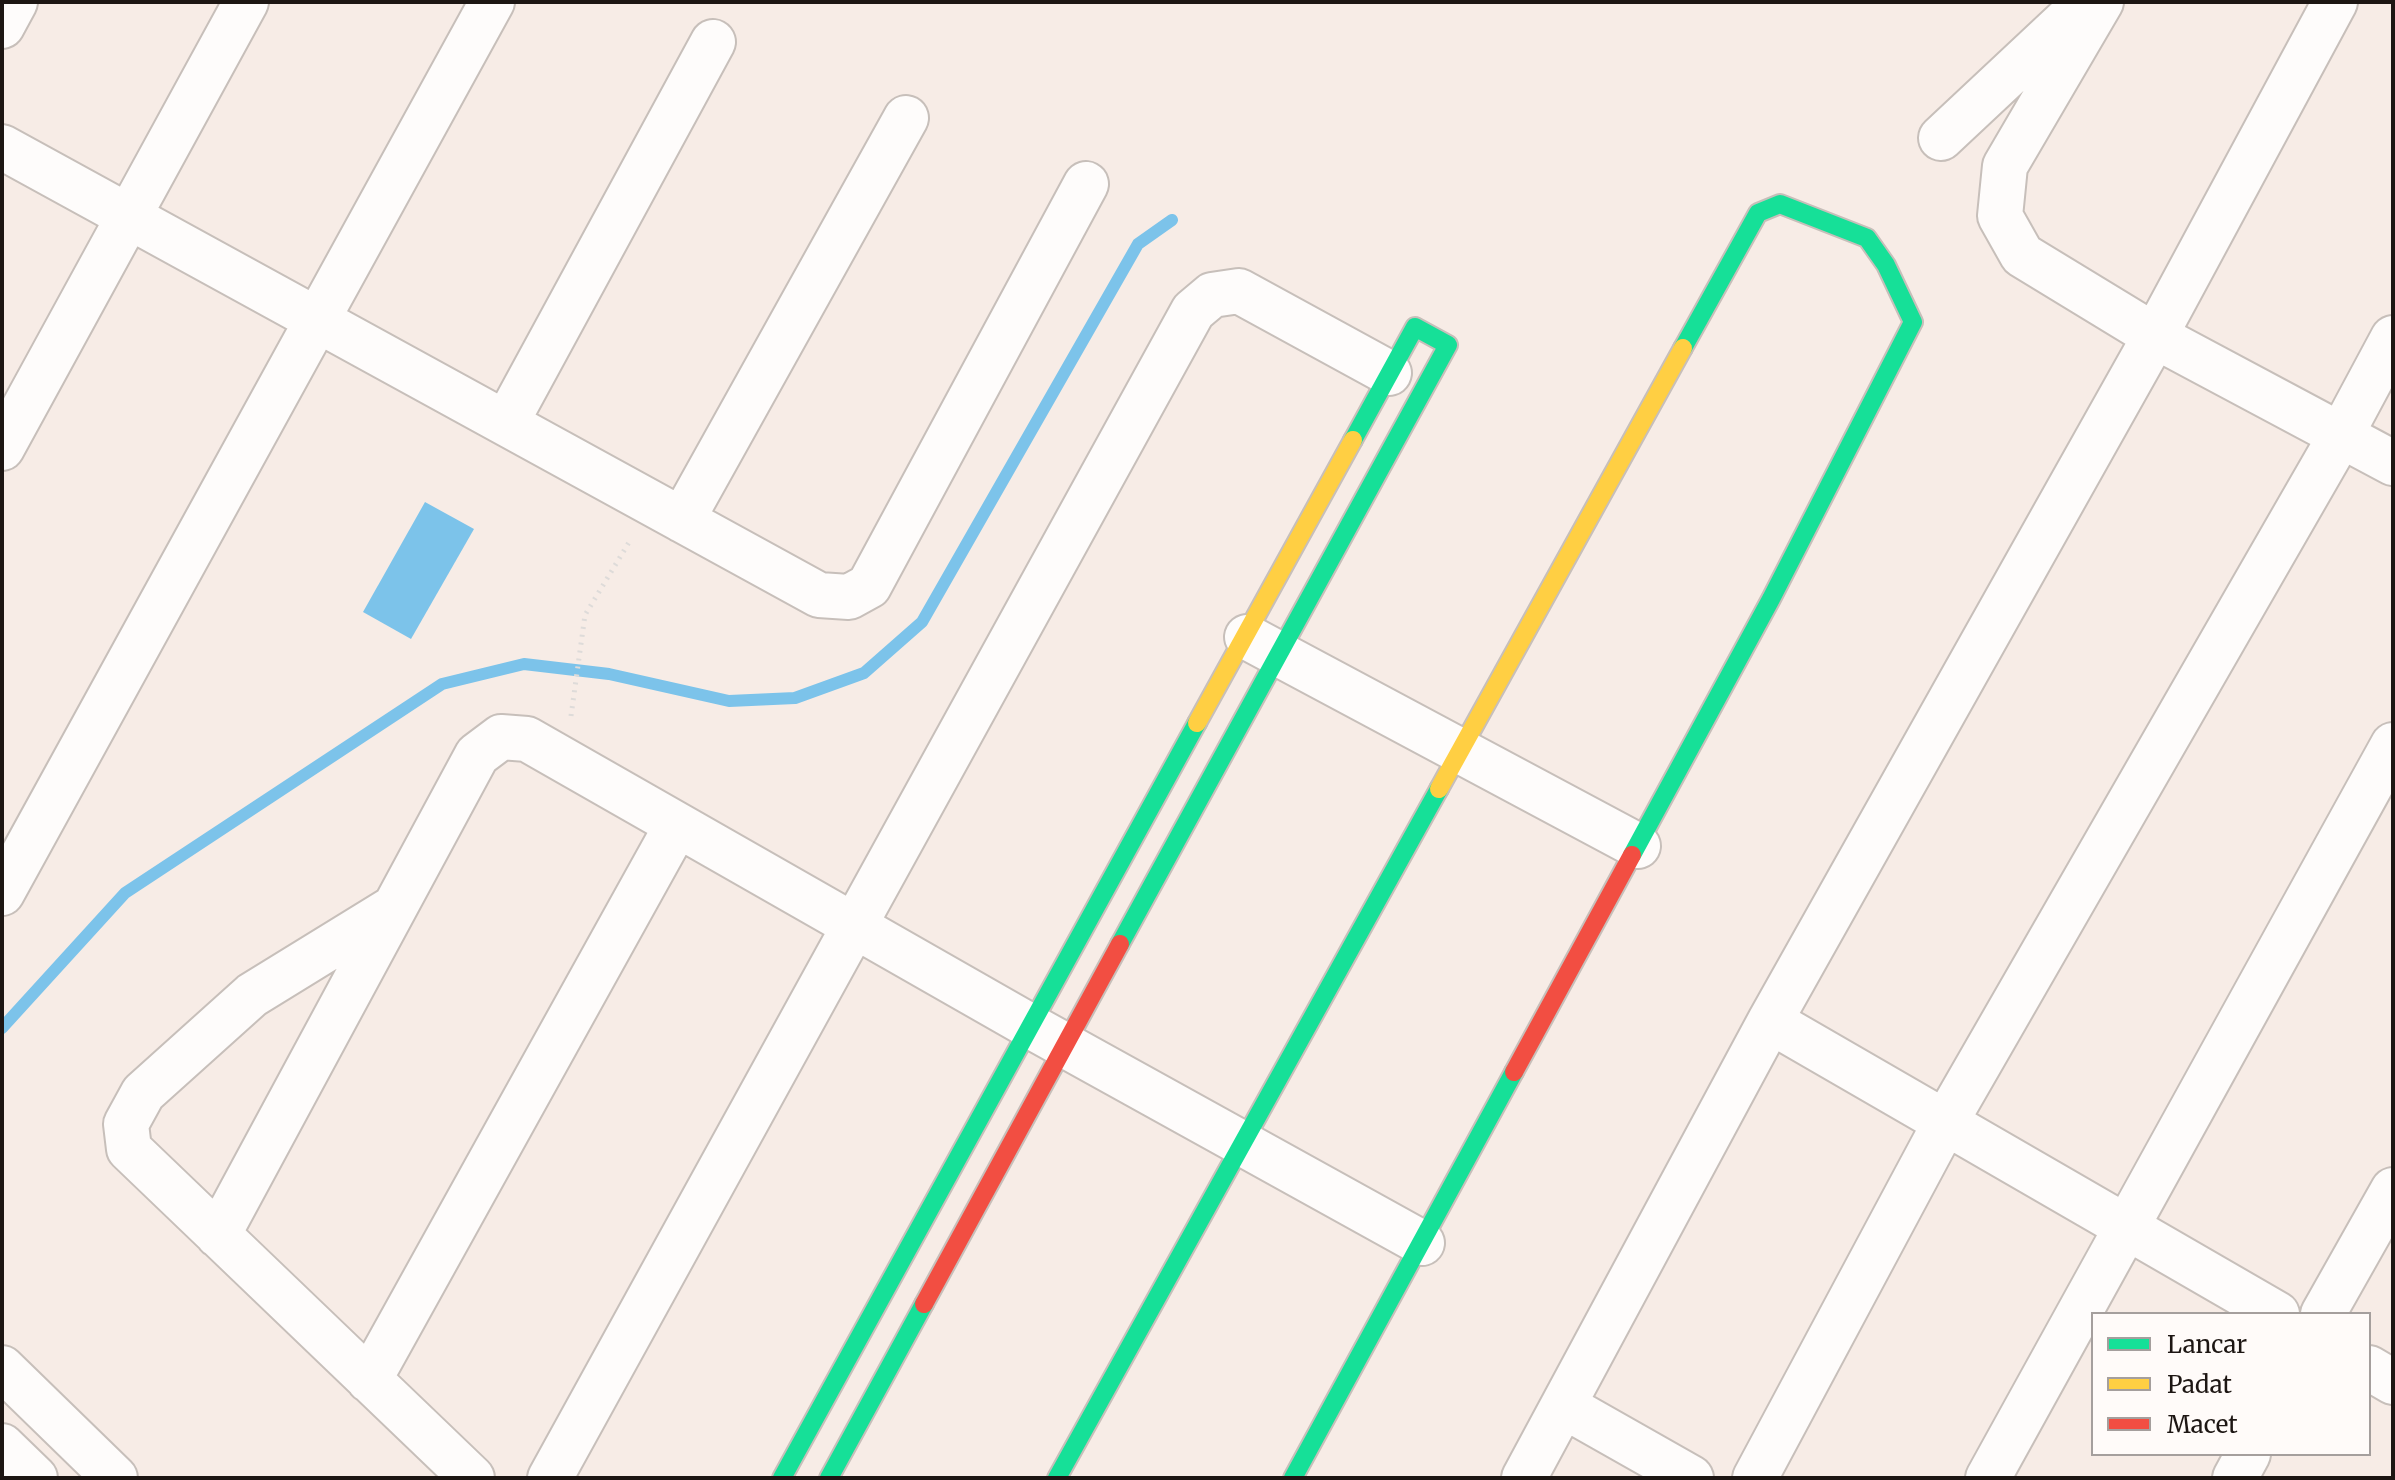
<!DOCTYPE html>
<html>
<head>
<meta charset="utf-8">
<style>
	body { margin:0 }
	#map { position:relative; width:2395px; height:1480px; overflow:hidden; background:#f7ece6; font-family:Merriweather,serif }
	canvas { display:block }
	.frame { position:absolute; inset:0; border:4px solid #1d1613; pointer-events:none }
	.legend { position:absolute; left:2091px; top:1312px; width:280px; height:144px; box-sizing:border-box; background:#fffbf9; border:2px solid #a59f9d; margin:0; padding:10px 14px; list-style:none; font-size:24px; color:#1d1613 }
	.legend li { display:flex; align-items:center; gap:16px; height:40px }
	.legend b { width:40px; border:2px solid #a59f9d }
</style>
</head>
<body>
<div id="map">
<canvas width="2395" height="1480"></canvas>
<div class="frame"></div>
<ul class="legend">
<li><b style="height:10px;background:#16e098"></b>Lancar</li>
<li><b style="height:10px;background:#ffcf43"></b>Padat</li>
<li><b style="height:10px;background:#f24e42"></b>Macet</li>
</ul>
</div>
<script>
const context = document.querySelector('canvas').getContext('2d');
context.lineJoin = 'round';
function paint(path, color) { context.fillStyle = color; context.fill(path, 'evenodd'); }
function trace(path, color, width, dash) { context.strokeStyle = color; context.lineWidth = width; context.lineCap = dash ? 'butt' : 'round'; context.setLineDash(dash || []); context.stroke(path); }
paint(new Path2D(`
	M425 502 474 529 411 639 363 612Z`), '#7cc3ea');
trace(new Path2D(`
	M2 1028 125 893 442 684 524 664 609 674 729 701 795 698 864 673 922 622 1138 244 1172 220`), '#7cc3ea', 12);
const street = new Path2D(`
	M2101 2 2005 166 2000 216 2022 255 2155 336 2393 463
	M2 26 15 2
	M1941 138 2082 6
	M2 147 819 595 849 597 869 586 1086 184
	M506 423 713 42
	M2 448 246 2
	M682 520 906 118
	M1247 637 1638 846
	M2 893 492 2
	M395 907 252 995 143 1093 126 1124 129 1149 472 1478
	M1770 1021 2277 1314
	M218 1235 477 755 501 737 527 739 1030 1026 1422 1243
	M2323 1314 2393 1190
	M2 1368 115 1478
	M2369 1368 2393 1382
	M369 1380 677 825
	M1564 1406 1691 1478
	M2 1446 35 1478
	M550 1478 1193 311 1212 295 1239 291 1389 373
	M1524 1478 1770 1021 2155 336 2335 2
	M1755 1478 1945 1123 2341 435 2393 338
	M1988 1478 2393 745
	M2235 1478 2248 1454`);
const fast = new Path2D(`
	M1632 855 1771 599 1913 322 1886 265 1867 238 1780 204 1758 213 1683 348
	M1120 944 1448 345 1415 327 1353 440
	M782 1478 1197 723
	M829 1478 924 1304
	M1057 1478 1439 789
	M1293 1478 1514 1072`);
const slow = new Path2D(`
	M1197 723 1353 440
	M1439 789 1683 348`);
const jam = new Path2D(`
	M1514 1072 1632 855
	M924 1304 1120 944`);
trace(street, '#c7bfba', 48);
trace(fast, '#c7bfba', 22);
trace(slow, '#c7bfba', 22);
trace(jam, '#c7bfba', 22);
trace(new Path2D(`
	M571 716 585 615 631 539`), '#dedbd9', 5, [2, 6]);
trace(street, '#fefcfb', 44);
trace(fast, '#16e098', 18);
trace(slow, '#ffcf43', 18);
trace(jam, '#f24e42', 18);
</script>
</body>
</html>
